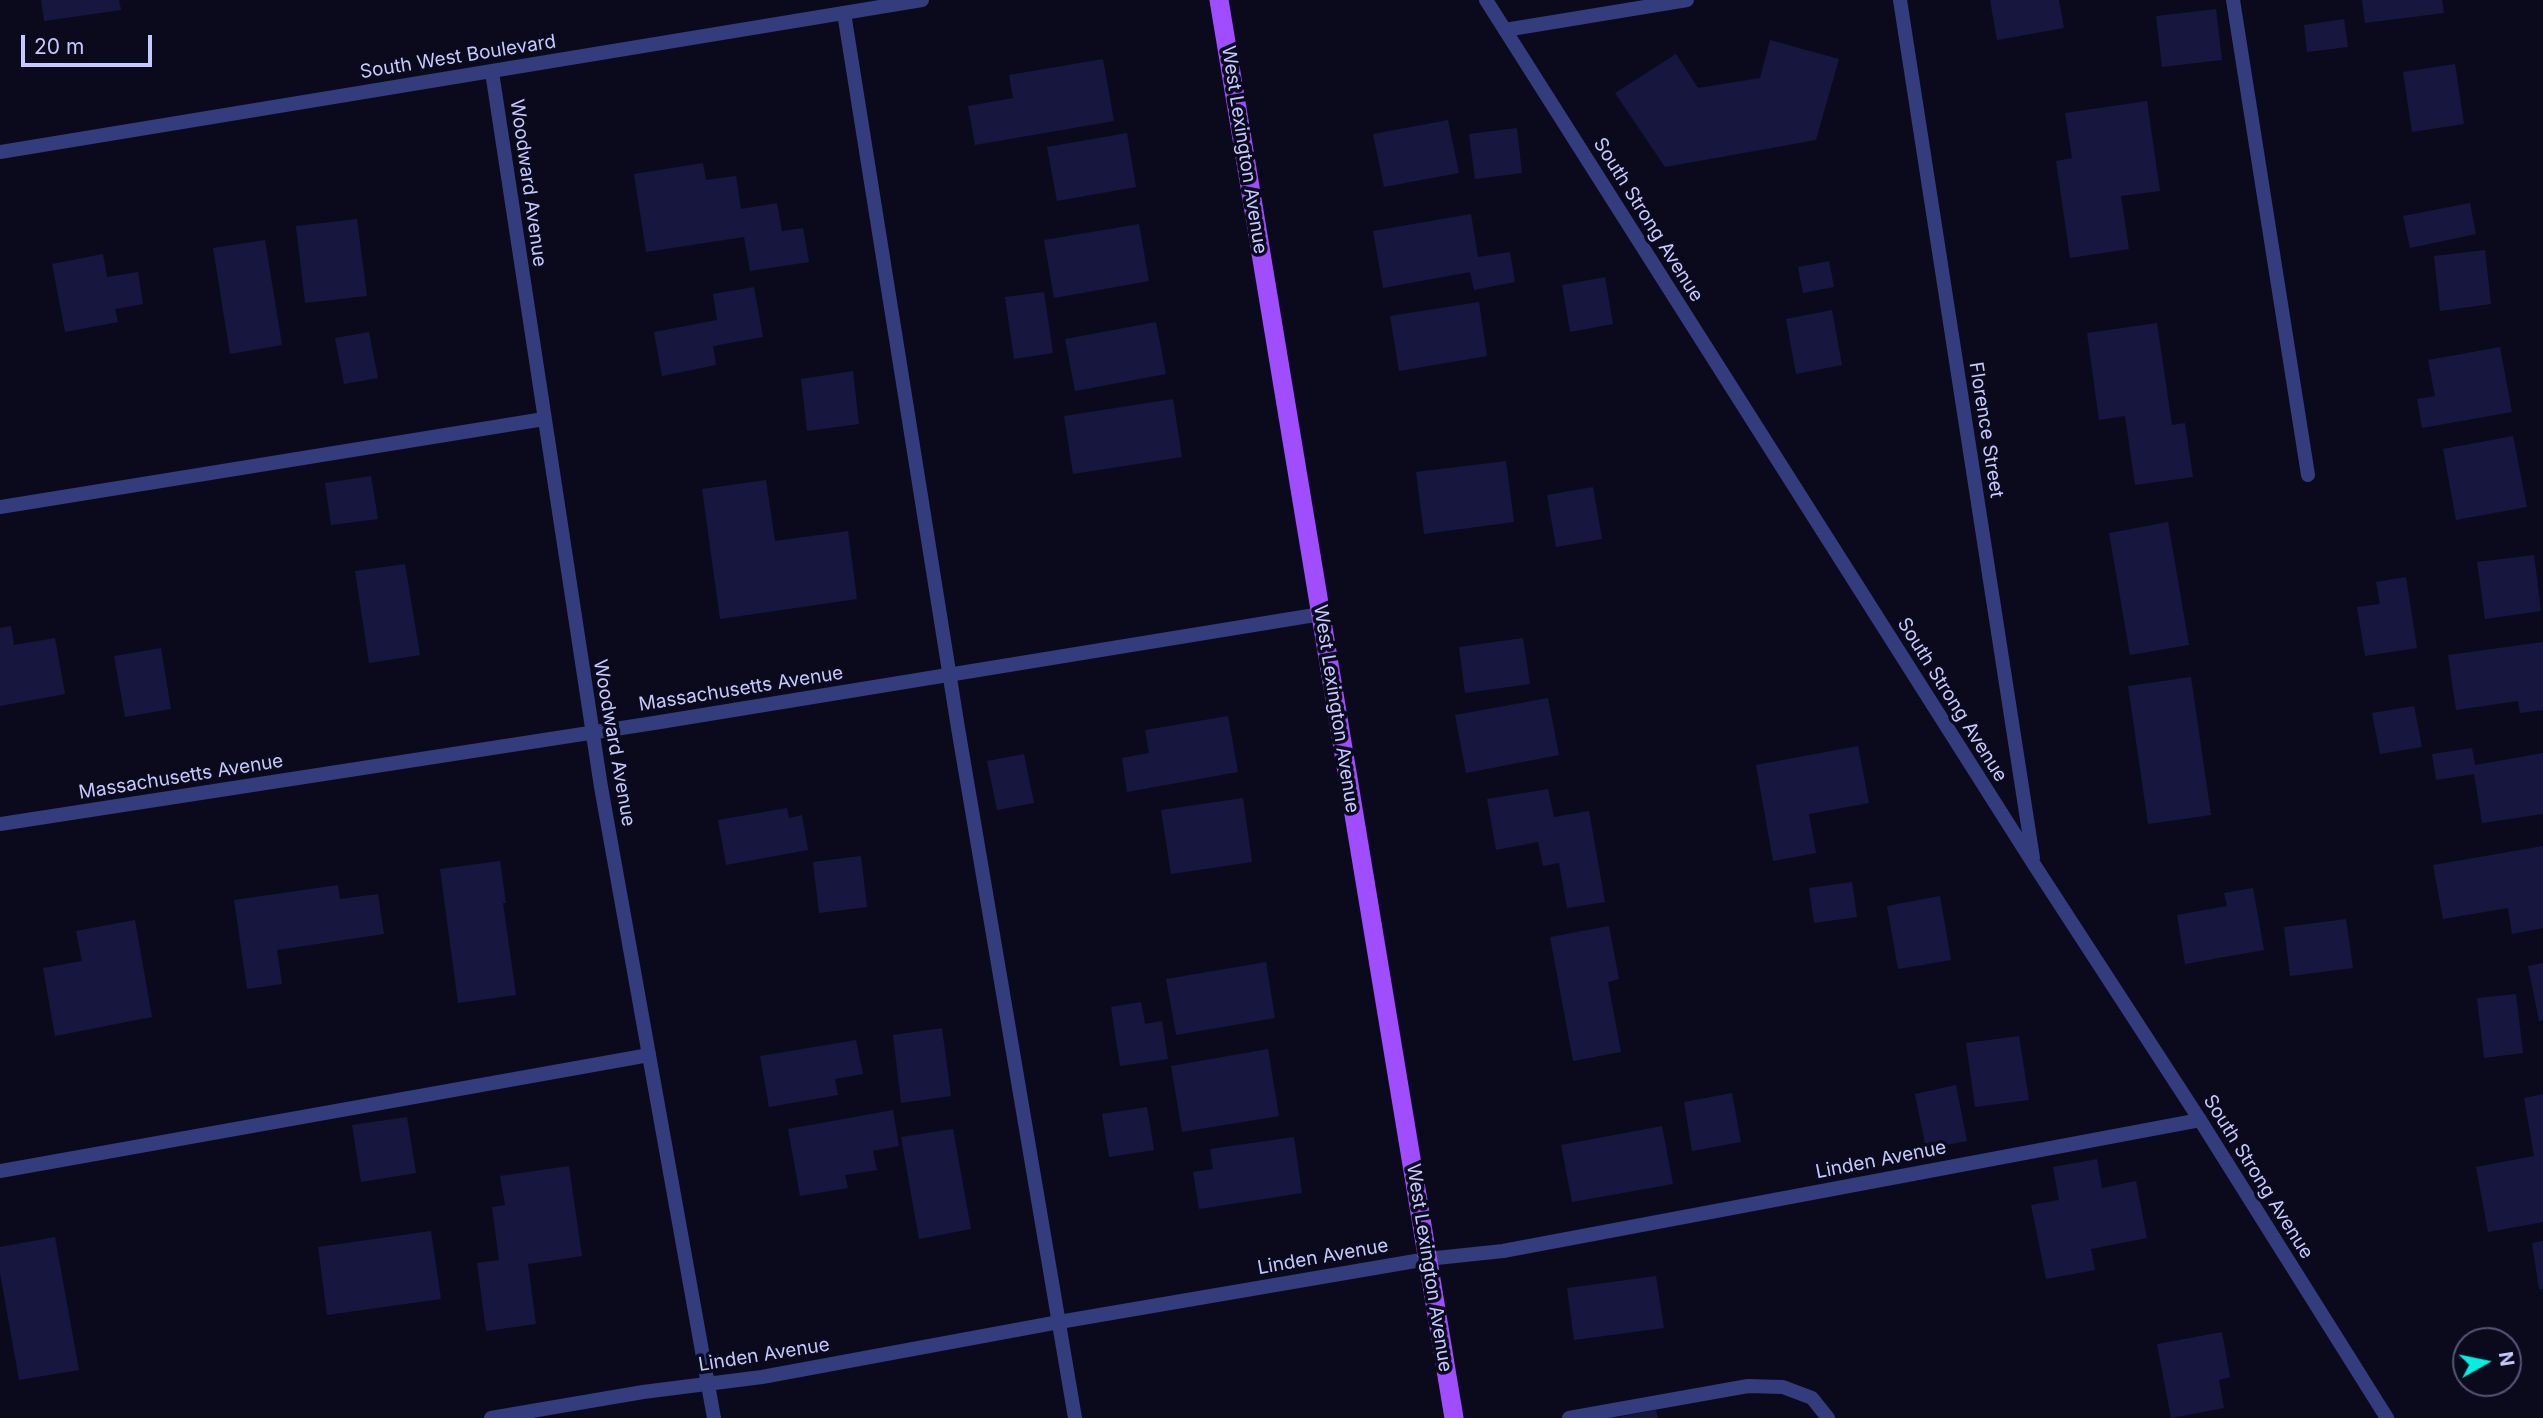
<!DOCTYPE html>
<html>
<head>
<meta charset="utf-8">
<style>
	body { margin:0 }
	#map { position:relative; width:2543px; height:1418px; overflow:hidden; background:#0b0a1d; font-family:Inter,sans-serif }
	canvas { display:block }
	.north { position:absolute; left:2452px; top:1327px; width:70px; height:70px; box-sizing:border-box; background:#0b0a1d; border:2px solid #565677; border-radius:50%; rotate:81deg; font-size:19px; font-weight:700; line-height:28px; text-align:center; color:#c6c9ff }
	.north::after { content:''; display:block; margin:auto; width:24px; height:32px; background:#00f1e1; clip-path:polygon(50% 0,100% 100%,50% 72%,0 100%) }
	.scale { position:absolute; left:21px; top:35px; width:131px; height:32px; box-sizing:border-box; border:4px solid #c6c9ff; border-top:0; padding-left:9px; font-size:21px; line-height:24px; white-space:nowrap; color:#c6c9ff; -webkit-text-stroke:5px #0b0a1d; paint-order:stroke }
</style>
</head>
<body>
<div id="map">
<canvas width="2543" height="1418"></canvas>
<div class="north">N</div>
<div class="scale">20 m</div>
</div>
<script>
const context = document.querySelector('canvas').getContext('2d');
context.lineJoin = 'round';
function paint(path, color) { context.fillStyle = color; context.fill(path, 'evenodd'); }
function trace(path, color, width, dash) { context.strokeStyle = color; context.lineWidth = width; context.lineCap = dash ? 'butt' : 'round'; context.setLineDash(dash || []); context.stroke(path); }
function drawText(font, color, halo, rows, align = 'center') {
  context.font = font + ' Inter,sans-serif'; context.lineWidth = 7; context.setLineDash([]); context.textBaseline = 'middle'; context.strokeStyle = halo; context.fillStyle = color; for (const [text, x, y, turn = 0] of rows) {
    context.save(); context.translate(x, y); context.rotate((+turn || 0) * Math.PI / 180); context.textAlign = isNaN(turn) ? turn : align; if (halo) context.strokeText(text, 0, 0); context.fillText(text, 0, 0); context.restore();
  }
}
paint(new Path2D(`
	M41 0H119L121 10 44 21Z
	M1990 0H2059L2064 28 1997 40Z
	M2362 0H2442L2444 13 2365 23Z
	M2216 9 2222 60 2162 67 2156 16Z
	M2344 19 2348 47 2307 52 2304 25Z
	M1770 40 1839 59 1816 140 1665 167 1615 93 1676 54 1698 88 1760 78Z
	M1103 59 1114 121 975 145 968 106 1013 98 1009 75Z
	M2455 64 2464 124 2412 132 2403 72Z
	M2147 101 2160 191 2121 196 2129 249 2070 258 2056 161 2072 158 2065 113Z
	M1448 120 1459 173 1384 187 1373 134Z
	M1517 128 1522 173 1475 179 1469 134Z
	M1127 133 1136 187 1057 201 1047 147Z
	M703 163 706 180 736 176 741 209 777 203 782 231 803 228 809 262 750 271 744 237 646 252 634 174Z
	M2470 203 2476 234 2410 248 2403 216Z
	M1471 214 1478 257 1510 252 1515 282 1474 290 1470 272 1383 288 1373 231Z
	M357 219 367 296 305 303 296 226Z
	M1139 224 1149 281 1054 298 1044 240Z
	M265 240 282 345 230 354 213 248Z
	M2485 250 2491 304 2440 311 2434 256Z
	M103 254 107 277 138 272 143 304 115 309 118 322 65 332 52 264Z
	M1829 261 1834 287 1803 293 1798 267Z
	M1605 277 1613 324 1570 332 1562 285Z
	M754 287 763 337 713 346 716 365 662 376 654 332 717 320 713 294Z
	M1044 292 1053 353 1014 359 1005 297Z
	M1479 302 1487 356 1399 371 1390 316Z
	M1832 310 1842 365 1796 374 1786 319Z
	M1156 322 1166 374 1075 391 1065 339Z
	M2157 323 2172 425 2185 423 2193 477 2135 485 2125 416 2099 420 2087 333Z
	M369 332 378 378 344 384 335 338Z
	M2500 347 2512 412 2422 428 2417 399 2435 396 2428 360Z
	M853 371 859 424 807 431 801 379Z
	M1173 399 1182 457 1073 474 1064 416Z
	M2513 436 2527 507 2456 520 2443 449Z
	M1506 461 1514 522 1424 534 1416 472Z
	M371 476 378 519 331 525 325 483Z
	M766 480 775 541 848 531 857 599 720 619 702 489Z
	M1593 487 1602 539 1556 547 1547 495Z
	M2168 522 2189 645 2130 655 2109 533Z
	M2534 555 2541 611 2485 619 2477 562Z
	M405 564 420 655 369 663 355 571Z
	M2406 577 2417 648 2365 656 2357 607 2380 604 2376 582Z
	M11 626 14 645 55 638 65 694 0 706V628Z
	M1523 638 1530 684 1465 693 1459 647Z
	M2543 642V710L2520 713 2518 701 2456 710 2448 655Z
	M161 648 171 709 125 717 114 656Z
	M2191 677 2211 815 2148 824 2128 686Z
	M1548 698 1559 755 1466 773 1455 715Z
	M2414 706 2422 747 2380 754 2372 713Z
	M1228 716 1238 772 1127 792 1122 758 1149 753 1145 730Z
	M1858 746 1869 803 1809 814 1816 853 1773 861 1756 765Z
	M2472 748 2475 765 2543 753V814L2482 823 2474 774 2436 780 2432 754Z
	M1024 754 1034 803 997 810 987 761Z
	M1548 789 1554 817 1589 811 1605 902 1567 908 1559 863 1543 866 1538 842 1496 850 1487 799Z
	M1243 798 1252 862 1171 874 1161 810Z
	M787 808 789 818 802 815 808 850 726 865 718 820Z
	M2543 846V928L2512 934 2508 908 2443 919 2433 865Z
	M861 856 867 907 819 913 813 862Z
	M500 861 506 903H503L516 995 458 1003 440 869Z
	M1852 882 1857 917 1814 923 1809 888Z
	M338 885 340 899 378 894 384 934 277 950 282 984 247 989 234 900Z
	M2253 888 2264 950 2185 964 2177 915 2227 906 2224 893Z
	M1940 896 1951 960 1898 969 1887 906Z
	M2346 919 2353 968 2290 976 2284 927Z
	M135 920 152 1017 55 1036 43 968 82 961 76 931Z
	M1609 926 1619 979 1608 982 1621 1052 1573 1061 1550 937Z
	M1266 962 1275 1018 1176 1035 1166 979Z
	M2543 963V1020L2539 1021 2528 966Z
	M2516 994 2523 1053 2484 1058 2477 998Z
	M1141 1002 1145 1024 1162 1021 1168 1059 1120 1066 1111 1007Z
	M942 1028 951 1096 901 1103 893 1035Z
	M2019 1036 2029 1100 1975 1107 1966 1043Z
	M856 1040 863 1074 835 1079 838 1095 769 1107 760 1056Z
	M1268 1049 1279 1116 1182 1132 1171 1066Z
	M1956 1085 1967 1141 1926 1149 1915 1094Z
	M1732 1093 1741 1142 1692 1151 1684 1102Z
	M2543 1094V1222L2488 1232 2476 1167 2534 1156 2524 1098Z
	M1147 1107 1154 1150 1109 1157 1102 1114Z
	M893 1110 899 1146 873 1151 877 1170 845 1175 848 1188 800 1196 788 1129Z
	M407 1117 416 1173 361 1182 352 1125Z
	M1662 1126 1673 1184 1572 1202 1561 1145Z
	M953 1129 971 1229 919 1239 901 1137Z
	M1294 1137 1302 1193 1199 1209 1193 1172 1213 1169 1210 1149Z
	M2097 1159 2102 1188 2136 1181 2147 1238 2091 1249 2095 1270 2046 1279 2031 1205 2059 1200 2053 1167Z
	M569 1166 582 1256 528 1264 536 1324 486 1331 477 1263 499 1260 492 1207 505 1205 500 1176Z
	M431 1231 441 1299 327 1315 318 1247Z
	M55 1237 79 1370 19 1380 0 1273V1247Z
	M2543 1241V1289H2539L2532 1243Z
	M1656 1276 1664 1328 1574 1340 1567 1288Z
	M2222 1332 2230 1377 2219 1380 2224 1408 2171 1418 2157 1344Z
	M1656 1410 1658 1418H1619V1417Z`), '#17163f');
trace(new Path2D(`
	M2233 0 2308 475
	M844 13 958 728 1075 1418
	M1505 30 1687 0
	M0 507 544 419
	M0 1171 649 1055
	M1427 1259 1503 1251 2200 1120
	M1569 1418 1748 1386 1783 1387 1812 1398 1828 1418`), '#333d7e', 14);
trace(new Path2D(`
	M1486 0 2035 866 2200 1120 2387 1418
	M1900 0 2033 858
	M492 72 601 787 714 1418
	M0 824 654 723 1321 614
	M491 1418 643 1392 762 1377 1059 1322 1427 1259`), '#333d7e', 14);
trace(new Path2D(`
	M0 152 922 0`), '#333d7e', 14);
trace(new Path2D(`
	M1219 0 1454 1418`), '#9f4dff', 19);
drawText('19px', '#c6c9ff', '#0b0a1d', [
	["South West Boulevard",458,57,-9],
	["West Lexington Avenue",1244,150,81],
	["Woodward Avenue",528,183,82],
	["South Strong Avenue",1648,220,58],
	["Florence Street",1986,430,81],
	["Massachusetts Avenue",741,689,-9],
	["South Strong Avenue",1952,700,58],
	["West Lexington Avenue",1336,709,81],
	["Woodward Avenue",614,743,80],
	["Massachusetts Avenue",181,777,-9],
	["Linden Avenue",1881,1160,-11],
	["South Strong Avenue",2258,1177,58],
	["Linden Avenue",1323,1257,-10],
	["West Lexington Avenue",1429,1268,81],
	["Linden Avenue",764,1355,-9]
]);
</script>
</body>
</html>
